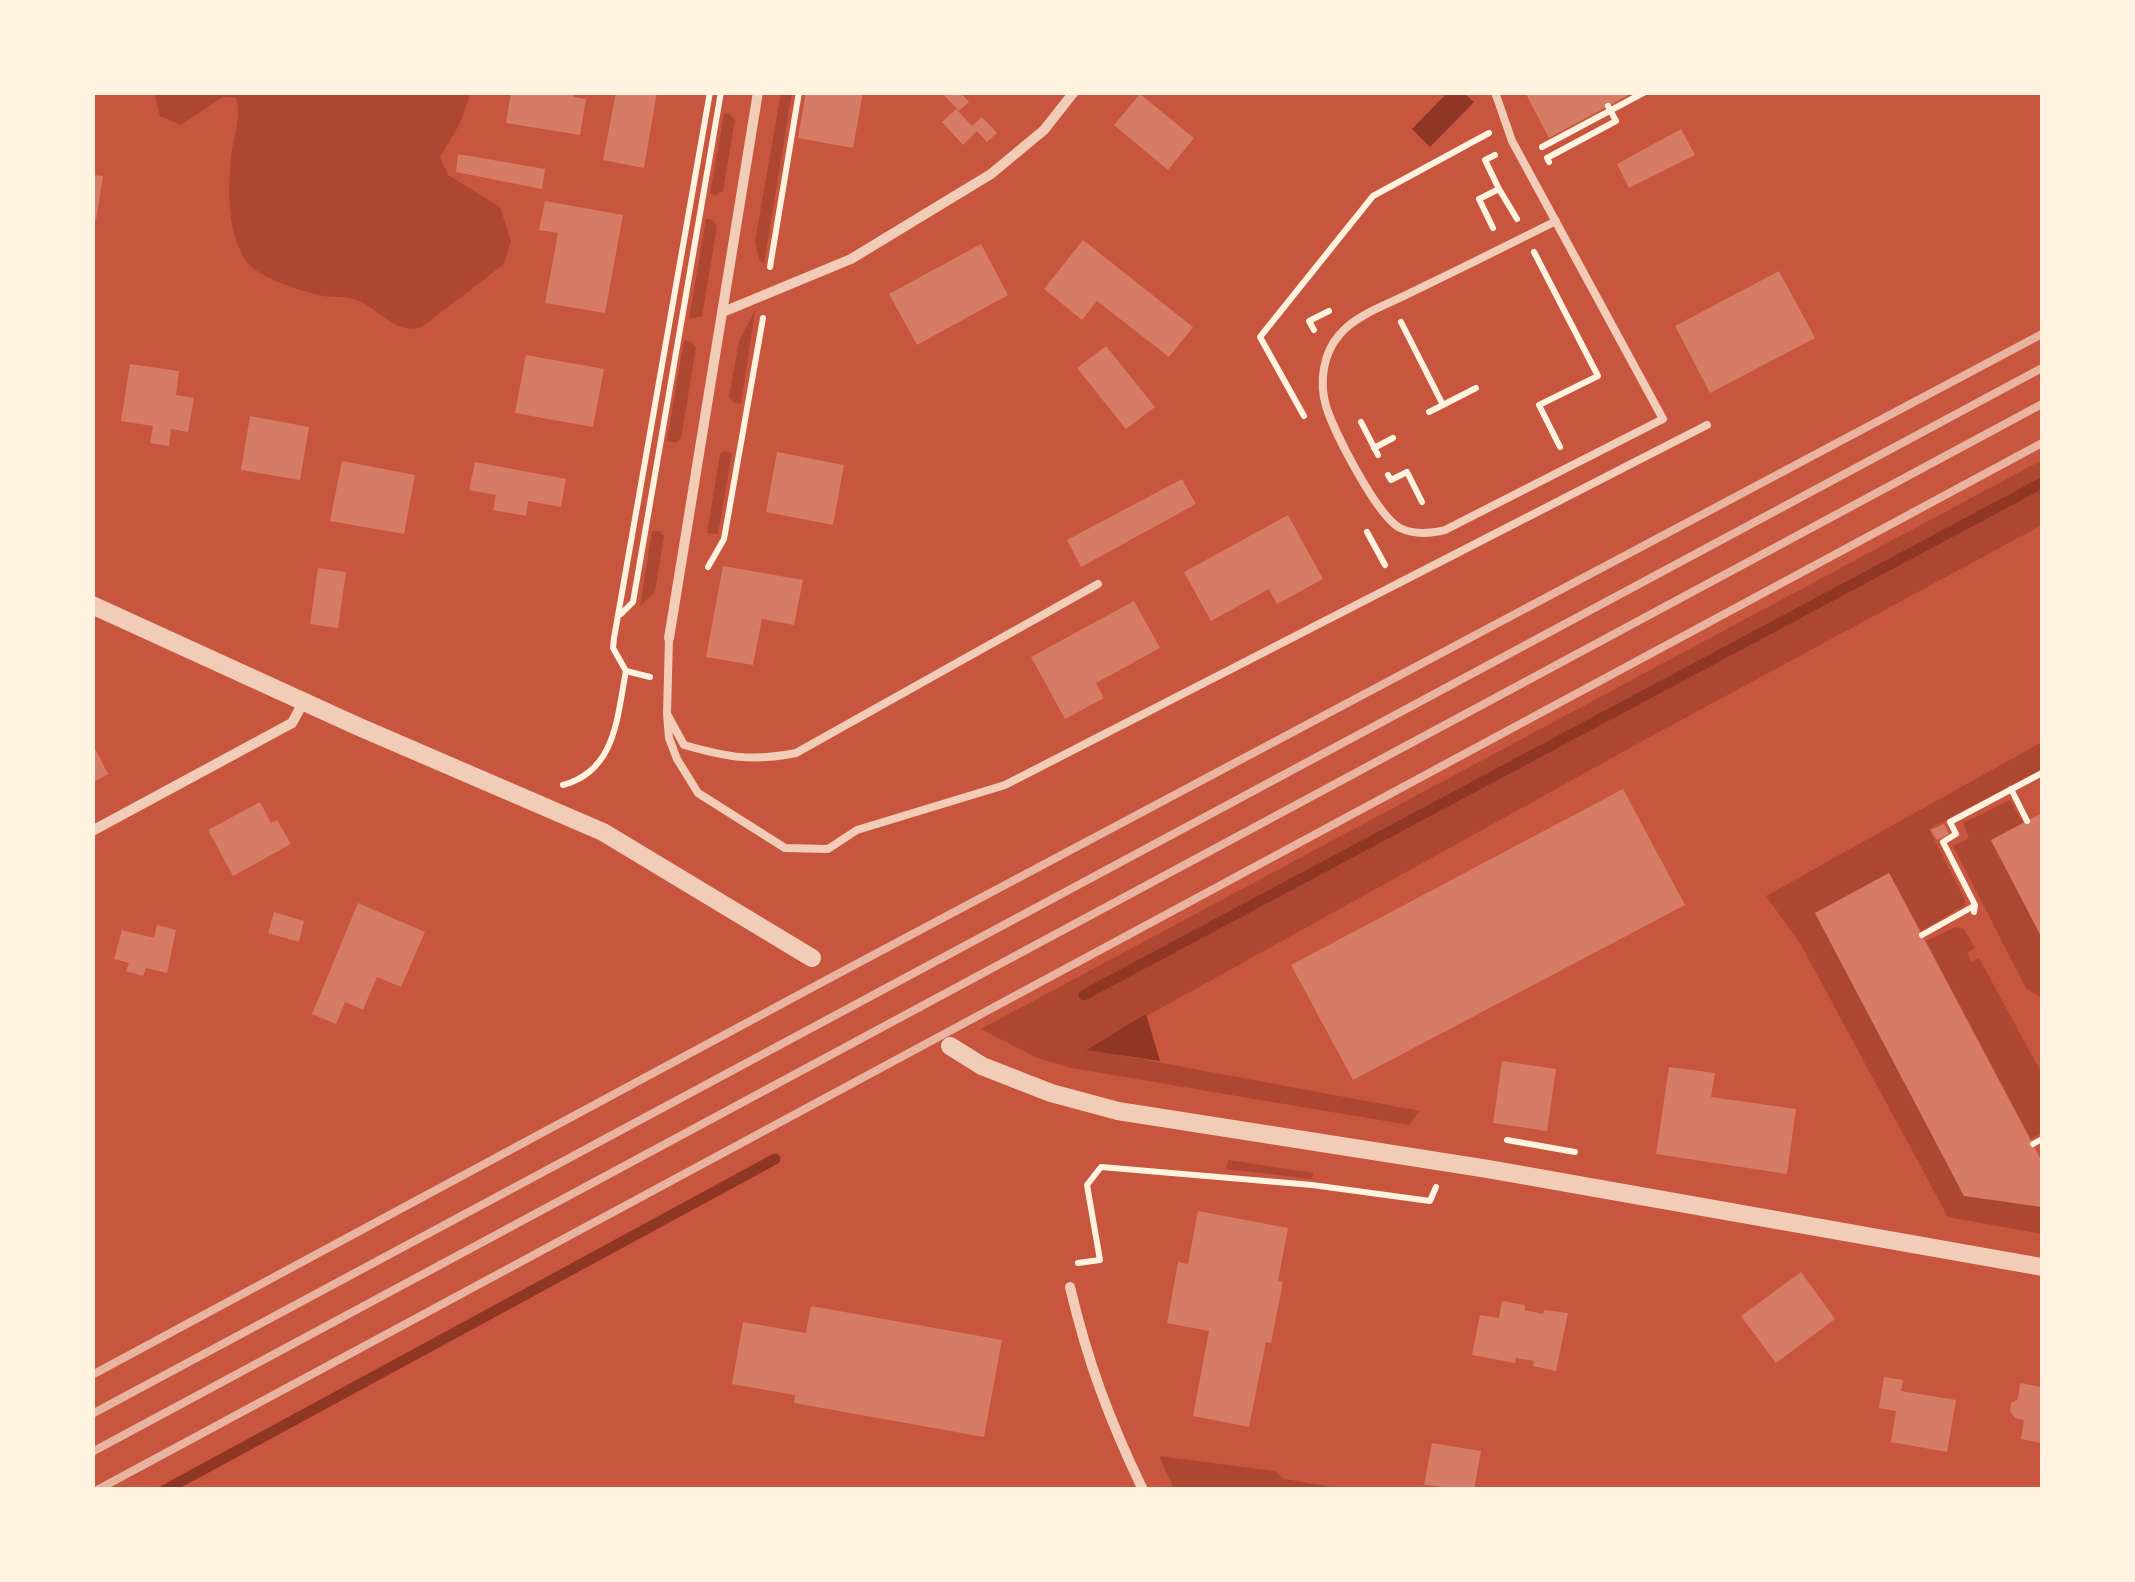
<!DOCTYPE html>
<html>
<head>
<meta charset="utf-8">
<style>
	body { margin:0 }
	#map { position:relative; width:2135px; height:1582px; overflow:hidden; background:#c8553d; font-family:"Crimson Pro",serif }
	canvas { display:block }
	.frame { position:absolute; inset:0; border:95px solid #fff3e0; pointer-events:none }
</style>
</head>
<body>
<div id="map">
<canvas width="2135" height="1582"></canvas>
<div class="frame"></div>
</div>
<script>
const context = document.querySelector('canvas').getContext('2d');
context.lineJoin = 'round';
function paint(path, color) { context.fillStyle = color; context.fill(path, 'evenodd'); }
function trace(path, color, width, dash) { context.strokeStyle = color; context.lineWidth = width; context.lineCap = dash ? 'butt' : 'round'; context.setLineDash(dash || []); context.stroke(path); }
paint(new Path2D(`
	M154 93H471L459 125 440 157 448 175 500 207 511 241 504 264 422 327C395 336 377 306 354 299 344 296 333 298 323 296 304 292 258 278 247 262 227 234 228 190 231 158 233 136 242 119 236 98L223 97 181 125 160 116Z
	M781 93H792L764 264 759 259 755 241Z
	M724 113 730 114 735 120 723 191 716 195 710 194Z
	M706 219 713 220 717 226 702 316 689 319Z
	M755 311 741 404 734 403 729 397 739 341Z
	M684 340 691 342 696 347 681 439 675 443 667 441Z
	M725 451 732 453 718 534 707 533 720 454Z
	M2042 460V525L1648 738 1087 1049 1420 1111 1409 1125 1071 1068 1037 1058 981 1029Z
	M652 531H659L664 536 655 592 640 606Z
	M2042 742V769L1929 829 1965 900V905L1921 931 1889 873 1815 913 1964 1195 2042 1207V1234L1948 1217 1800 943 1766 896Z
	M2010 800 2023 823 1991 841 2042 938V998L2026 988 1953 846 1969 838 1963 823Z
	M1955 927 1964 929 1975 948 1967 953 1972 962 1979 958 2042 1074V1132L2031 1139 1926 941Z
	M1228 1160 1314 1173 1311 1179 1226 1169Z
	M1159 1456 1274 1471 1284 1479 1344 1489H1174Z`), '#ae4732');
paint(new Path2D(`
	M1447 93H1464L1474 102 1430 147 1412 129Z
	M1146 1014 1160 1061 1086 1050Z`), '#8f3625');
trace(new Path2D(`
	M1084 995 2042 483
	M165 1490 775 1159`), '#8f3625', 11);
paint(new Path2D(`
	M511 92H574L573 97 586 99 580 135 506 123Z
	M616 92H657L644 168 603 160Z
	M806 92H863L853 148 798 138Z
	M941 92H960L969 102 959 111Z
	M1525 92H1634L1549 138Z
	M1140 94 1194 138 1168 170 1114 125Z
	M956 109 972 126 982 117 997 133 987 142 977 131 963 145 942 122Z
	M1681 129 1695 155 1629 188 1617 164Z
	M458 154 545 169 542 189 456 172Z
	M92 175 103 176 96 220H92Z
	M545 201 623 215 605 313 545 303 558 233 539 230Z
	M1083 240 1193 327 1169 357 1097 301 1082 320 1044 289Z
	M981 244 1008 295 917 345 889 294Z
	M1779 271 1815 338 1710 393 1675 326Z
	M1106 346 1155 407 1126 429 1077 368Z
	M526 355 604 369 593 427 515 413Z
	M130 364 179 371 176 395 194 398 188 432 171 429 169 446 150 443 153 426 121 421Z
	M250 416 309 427 300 480 241 470Z
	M777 452 844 465 833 525 766 512Z
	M342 461 415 475 404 534 330 521Z
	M475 462 566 479 561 507 528 501 526 516 493 510 496 495 469 490Z
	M1182 479 1196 504 1081 567 1067 540Z
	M1288 515 1323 579 1277 604 1269 589 1211 621 1184 572Z
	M723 566 803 580 794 625 762 619 753 665 706 657Z
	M318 568 346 572 338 628 310 624Z
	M1134 601 1160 648 1096 683 1104 698 1065 719 1031 657Z
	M92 743 108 774 92 783Z
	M1623 789 1685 905 1353 1080 1291 965Z
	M260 802 271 823 277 820 291 844 233 876 208 830Z
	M2042 813V938L1991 840Z
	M1944 824 1949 834 1937 840 1931 830Z
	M1889 873 2042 1162V1207L1964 1196 1815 913Z
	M358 903 425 932 401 987 377 977 363 1010 345 1002 336 1024 312 1014Z
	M274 912 304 921 299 942 268 933Z
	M157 925 176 930 167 973 146 968 143 976 126 971 129 963 114 959 122 930 154 938Z
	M1502 1061 1556 1069 1547 1131 1493 1123Z
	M1669 1067 1715 1073 1711 1097 1796 1109 1787 1174 1656 1154Z
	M1198 1211 1288 1228 1278 1281 1283 1282 1271 1343 1266 1342 1249 1427 1193 1416 1209 1331 1167 1323 1178 1262 1188 1264Z
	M1801 1272 1835 1319 1776 1363 1741 1316Z
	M1502 1301 1525 1305V1310L1543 1314 1544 1310 1568 1313 1556 1371 1533 1366 1534 1361 1516 1358 1515 1363 1472 1355 1480 1315 1499 1318Z
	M811 1306 1002 1340 984 1437 794 1403 795 1395 732 1384 743 1322 806 1333Z
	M1884 1377 1903 1380 1901 1391 1956 1400 1947 1452 1891 1442 1896 1411 1879 1408Z
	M2020 1383 2042 1387V1443L2021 1439 2024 1420 2015 1418 2010 1411 2011 1403 2018 1399Z
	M1432 1443 1481 1451 1474 1490 1424 1485Z`), '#d67c66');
trace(new Path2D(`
	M1542 147 1645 92
	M1549 162 1547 158 1616 121 1608 106
	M1499 189 1517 219
	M1493 228 1479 199 1499 189 1485 160 1495 155
	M1534 252 1598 376 1539 405 1560 447
	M770 267 799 92
	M1401 322 1443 405 1429 412
	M1314 330 1309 321 1329 311
	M1443 405 1476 388
	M1304 416 1260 337 1373 196 1489 133
	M1361 422 1378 455
	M1374 448 1393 438
	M1388 475 1391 480 1407 472 1422 502
	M1367 532 1385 565
	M708 567 724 539 763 318
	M621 614 633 602 721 92
	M626 671 650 677
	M563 785C616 771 617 717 626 671L613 648 614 638 710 92
	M2011 789 2027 821
	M1974 912 1975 905 1943 842 1956 834 1950 822 2042 773
	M1922 935 1974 906
	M1507 1140 1575 1152
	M2033 1144 2042 1139
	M1078 1263 1100 1260 1087 1185 1101 1167 1312 1185 1430 1201 1436 1187`), '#fff3e0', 6);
trace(new Path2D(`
	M1495 92 1512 141 1663 419 1445 530C1430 534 1415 535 1400 528 1377 516 1334 432 1326 406 1319 382 1323 353 1340 334 1357 314 1389 304 1412 292 1460 269 1508 245 1556 221
	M669 638 667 714 684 745C727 757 751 762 796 753L1098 584
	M667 714 669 738 677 759 698 793 785 848 828 849 857 830 1005 785 1707 425`), '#f1ccb7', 8);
trace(new Path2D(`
	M723 312 851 259 991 174 1044 130 1074 92
	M669 638 758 92
	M92 831 292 723 304 701
	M1070 1287C1088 1363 1109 1419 1143 1490`), '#f1ccb7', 10);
trace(new Path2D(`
	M92 605 357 726 603 832 812 958
	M950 1046 982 1066 1051 1093 1118 1111 1488 1169 2042 1267`), '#f1ccb7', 18);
trace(new Path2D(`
	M92 1375 830 978 2042 334
	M92 1414 2042 368
	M92 1452 2042 404
	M97 1490 2042 443`), '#e9b49f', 8);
</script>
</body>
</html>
